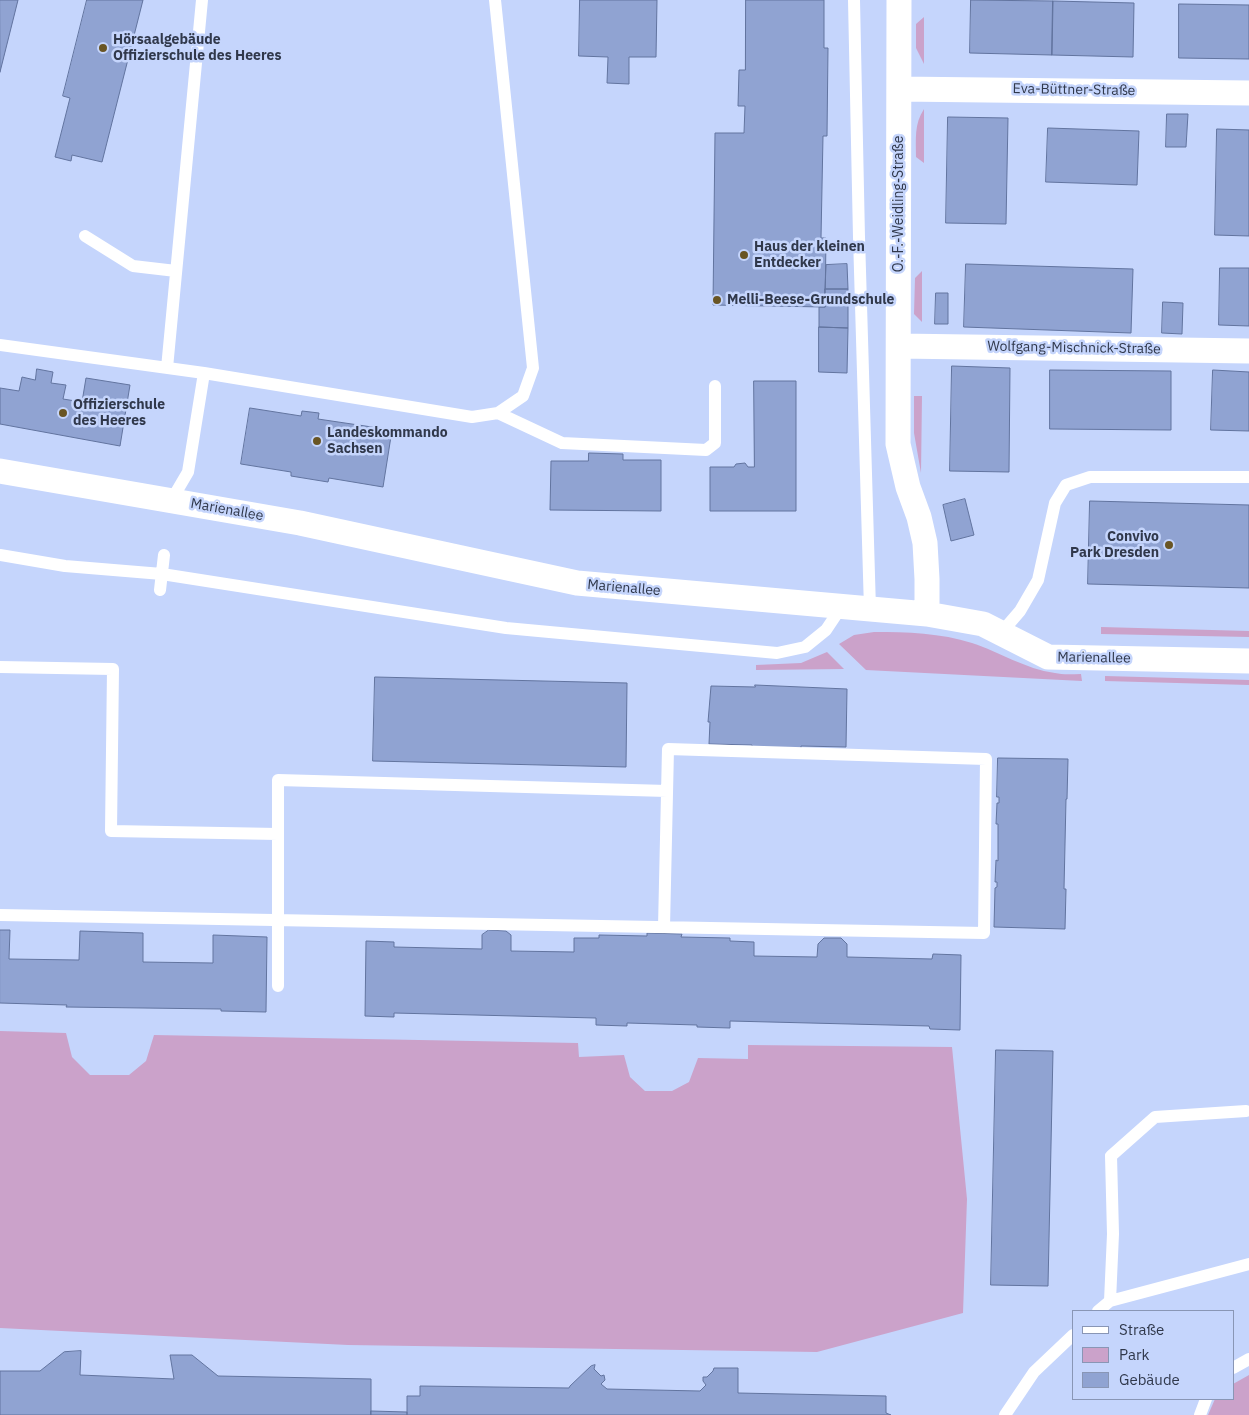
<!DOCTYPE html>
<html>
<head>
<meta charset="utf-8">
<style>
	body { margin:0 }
	#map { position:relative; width:1249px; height:1415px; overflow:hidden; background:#c5d5fc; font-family:"IBM Plex Sans",sans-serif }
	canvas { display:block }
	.legend { position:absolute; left:1072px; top:1310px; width:162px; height:90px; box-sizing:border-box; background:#c5d5fc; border:1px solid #8996b5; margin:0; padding:6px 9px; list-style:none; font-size:15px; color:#30384b }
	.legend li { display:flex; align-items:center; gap:10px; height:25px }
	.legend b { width:25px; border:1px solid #8996b5 }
</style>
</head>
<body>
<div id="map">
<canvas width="1249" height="1415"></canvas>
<ul class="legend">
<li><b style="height:6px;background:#fff"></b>Straße</li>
<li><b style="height:14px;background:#cba2ca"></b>Park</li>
<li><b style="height:14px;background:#90a3d2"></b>Gebäude</li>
</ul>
</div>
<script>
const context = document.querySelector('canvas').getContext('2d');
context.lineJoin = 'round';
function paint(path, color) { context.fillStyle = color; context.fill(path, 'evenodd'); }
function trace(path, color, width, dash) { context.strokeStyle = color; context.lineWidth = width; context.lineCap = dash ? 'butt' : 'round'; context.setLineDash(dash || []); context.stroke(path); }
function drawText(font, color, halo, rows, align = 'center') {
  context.font = font + ' "IBM Plex Sans",sans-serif'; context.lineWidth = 5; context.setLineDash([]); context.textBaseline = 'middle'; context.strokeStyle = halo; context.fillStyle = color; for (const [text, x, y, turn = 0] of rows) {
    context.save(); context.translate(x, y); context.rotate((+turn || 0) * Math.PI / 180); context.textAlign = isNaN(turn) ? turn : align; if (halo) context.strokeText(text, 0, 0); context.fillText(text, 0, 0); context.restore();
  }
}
paint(new Path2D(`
	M924 17V64L916 48V24Z
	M924 109V163L916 157C916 139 914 124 924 109Z
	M922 271V322L914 314 915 278Z
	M914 396H922L921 473 914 433Z
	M1101 627 1249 631V637L1101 634Z
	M874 632C907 632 941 633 972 643 1000 652 1025 669 1055 673 1063 675 1073 674 1081 674L1082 681 866 670 839 644 854 635Z
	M827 652 844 669 756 670V665L801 663Z
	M1105 676 1249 680V685L1105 681Z
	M0 1031 66 1033 72 1057 90 1075H129L146 1061 154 1035 578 1043 579 1057 624 1055 630 1077 645 1091H672L689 1082 698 1058 748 1059V1045L952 1047 967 1199 963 1313 817 1352 348 1345 0 1328Z
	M1249 1375V1415H1208L1215 1399H1233V1384Z`), '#cba2ca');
const building = new Path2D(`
	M0 0H18L0 72Z
	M87 0H143L102 162 72 155 71 161 55 157 70 98 63 96Z
	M580 0H657L656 57H629V84L607 83 608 57 579 56Z
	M746 0H824V48H828L827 136H823L821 238H826L825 307 713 305 715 133H744L745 106H738L739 70H745Z
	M971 0 1053 1 1052 55 970 53Z
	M1053 1 1134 3 1133 57 1052 55Z
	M1179 4 1249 5V59L1179 58Z
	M1167 114H1188L1186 147H1166Z
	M948 117 1008 118 1006 224 946 223Z
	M1048 128 1139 131 1137 185 1046 182Z
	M1217 129 1249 130V236L1215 235Z
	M847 264 848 289H825L826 265Z
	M966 264 1133 269 1131 333 964 327Z
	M1220 268H1249V326L1219 325Z
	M825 289H848V328L819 327V307H825Z
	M936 293H948V324H935Z
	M1163 302 1183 303 1182 334 1162 333Z
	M819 327 848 328 847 373 819 372Z
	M952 366 1010 368 1009 472 950 471Z
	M37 369 53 372 51 383 66 385 63 399 82 402 86 378 130 385 120 446 0 424V388L19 391 22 377 35 380Z
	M1050 370 1171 371V430L1050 429Z
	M1213 370 1249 372V431L1211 430Z
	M754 381H796V511H710V467H734L736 464 745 463 748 467H754Z
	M250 408 301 416 302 411 319 413 318 419 392 430 383 487 329 478 328 482 291 476V472L241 464Z
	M589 453 623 454V460H661V511L550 510 551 461H588Z
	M965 499 974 535 951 541 943 505Z
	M1090 501 1249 505V588L1088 584Z
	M375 677 627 683 626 767 373 761Z
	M755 685 847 689 846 747 801 746V749L752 748V745L709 744 710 722H708L711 686 755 687Z
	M998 758 1068 759 1067 799H1066L1064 889H1066L1065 929 994 927 995 888 997 887V882H995L996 860 998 861V824H996L997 803H999V797H997Z
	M0 930H10L9 959 79 960 80 931 143 933V962L213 963V935L267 937 266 1012 221 1011V1009L66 1007 67 1005 0 1003Z
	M489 930 506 931 511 935V951L574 952V938H599V935L647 936V933L682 934 681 937 730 938V941L754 942V956L817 957 818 944 824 938H841L847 944V957L932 959 933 954 961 955 960 1030 930 1029 929 1026 730 1021V1028L697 1027V1025L627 1023V1026L596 1025V1018L394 1013V1017L365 1016 366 941 394 942V947L482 949V935Z
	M996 1050 1053 1051 1048 1286 991 1285Z
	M81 1351 80 1375 174 1379 170 1355H192L218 1376 371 1379V1415H0V1371H40L64 1352Z
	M595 1365 594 1369 601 1376 604 1375 605 1380 601 1384 607 1389 700 1391 706 1385 703 1381V1377H707L713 1371 714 1368H738V1393L886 1396V1413L891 1415H407V1396H420V1386L569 1388 570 1386 591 1366Z
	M371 1411 407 1412V1415H371Z`);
paint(building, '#90a3d2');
trace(building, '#62749f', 1);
trace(new Path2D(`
	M854 0 859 237 870 609
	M85 236 133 266 176 271
	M0 345 204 373
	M167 368 202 0
	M498 413 562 443 706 450 715 443V386
	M171 501 188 472 204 373 472 417 498 413 523 396 533 368 495 0
	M0 555 65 566 162 574 506 628 777 653 805 647 826 630 842 606
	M160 590 164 555
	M1001 633 1020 611 1038 580 1055 503 1066 485 1090 477H1249
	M0 667 113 669 111 831 278 834
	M0 915C328 921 656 927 984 933L986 759 668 749 664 927
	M278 986V780L667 791
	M1110 1301 1113 1234 1111 1156 1155 1117 1246 1111
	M1098 1311 1110 1301 1249 1264
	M1233 1368 1249 1359
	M1005 1415 1034 1372 1073 1335
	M1200 1415 1206 1399`), '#fff', 12);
trace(new Path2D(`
	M899 0 898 444 908 487 919 517 925 543 927 579V614
	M899 89 1249 93
	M899 346 1249 351
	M0 471 300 523 577 583 927 614 983 624 1048 657 1249 661`), '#fff', 25);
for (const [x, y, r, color] of [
	[103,48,5,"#695524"],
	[744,255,5,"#695524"],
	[717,300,5,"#695524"],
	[63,413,5,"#695524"],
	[317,441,5,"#695524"],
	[1169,545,5,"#695524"]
]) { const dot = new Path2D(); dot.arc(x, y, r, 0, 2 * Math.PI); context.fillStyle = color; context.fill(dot); trace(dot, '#c5d5fc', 2); }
drawText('bold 14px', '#30384b', '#c5d5fc', [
	["Hörsaalgebäude",113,40],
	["Offizierschule des Heeres",113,56],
	["Haus der kleinen",754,247],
	["Entdecker",754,263],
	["Melli-Beese-Grundschule",727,300],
	["Offizierschule",73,405],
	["des Heeres",73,421],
	["Landeskommando",327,433],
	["Sachsen",327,449],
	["Convivo",1159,537,"right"],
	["Park Dresden",1159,553,"right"]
], 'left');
drawText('14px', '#30384b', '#c5d5fc', [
	["Eva-Büttner-Straße",1074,90,1],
	["O.-F.-Weidling-Straße",899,204,-90],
	["Wolfgang-Mischnick-Straße",1074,348,1],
	["Marienallee",227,510,10],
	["Marienallee",624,588,5],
	["Marienallee",1094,658,1]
]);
</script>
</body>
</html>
